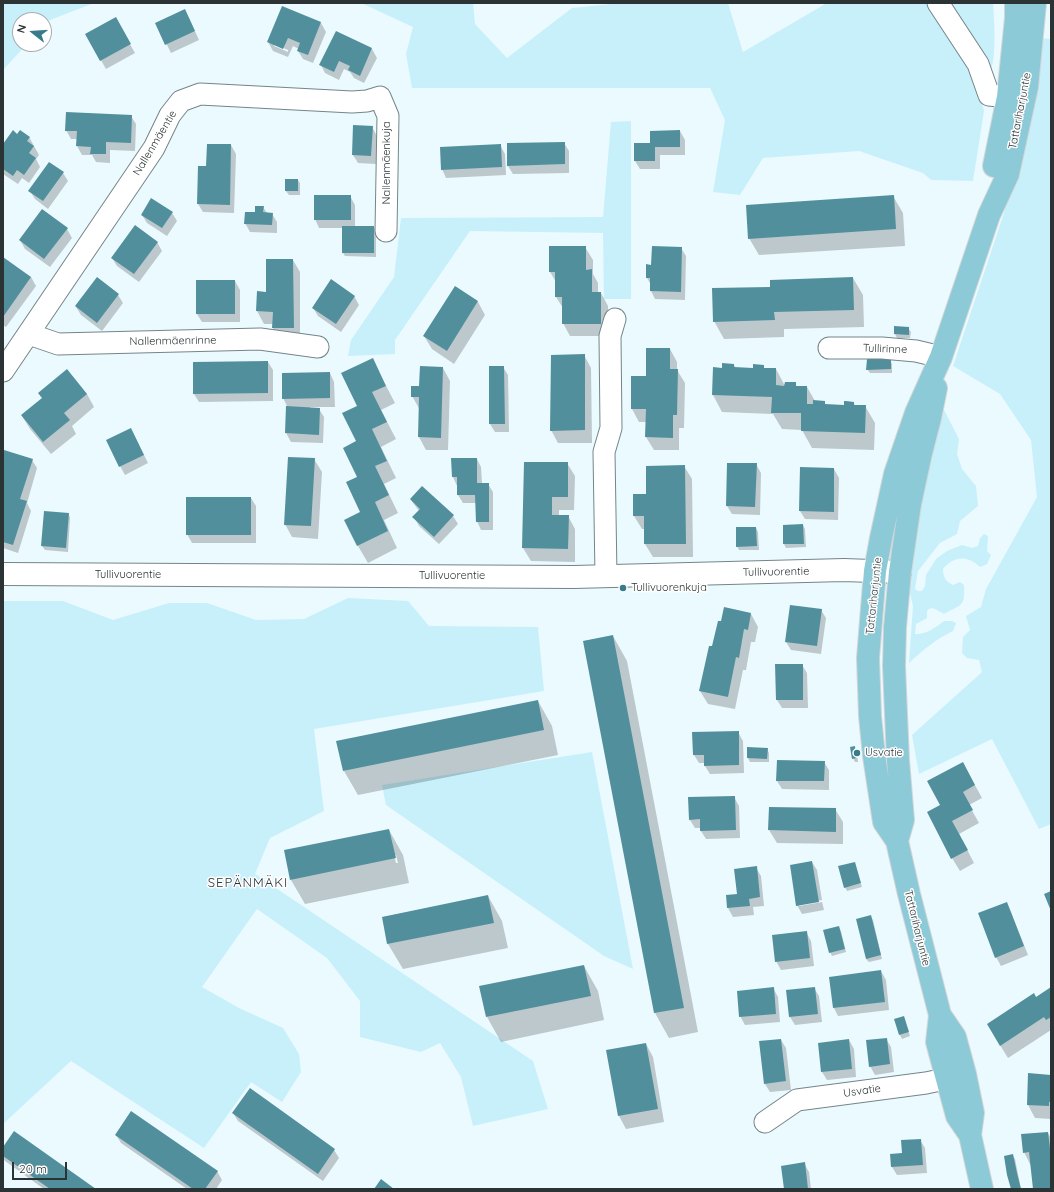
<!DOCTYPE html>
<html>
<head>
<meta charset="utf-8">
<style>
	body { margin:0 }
	#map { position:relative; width:1054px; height:1192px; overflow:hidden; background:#ebfafe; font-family:Quicksand,sans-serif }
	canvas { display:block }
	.frame { position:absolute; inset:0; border:4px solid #2c3335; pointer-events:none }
	.north { position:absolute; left:12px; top:12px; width:40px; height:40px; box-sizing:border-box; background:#fff; border:1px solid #abadae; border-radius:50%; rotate:287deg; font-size:11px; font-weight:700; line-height:16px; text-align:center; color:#2c3335 }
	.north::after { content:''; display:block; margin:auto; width:14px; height:18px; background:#387b8b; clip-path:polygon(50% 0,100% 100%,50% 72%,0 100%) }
	.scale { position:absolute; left:12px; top:1162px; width:55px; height:18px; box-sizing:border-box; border:2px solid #2c3335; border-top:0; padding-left:5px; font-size:12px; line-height:14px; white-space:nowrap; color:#2c3335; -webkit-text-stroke:3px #fff; paint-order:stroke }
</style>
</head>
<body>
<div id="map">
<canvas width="1054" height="1192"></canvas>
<div class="frame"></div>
<div class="north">N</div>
<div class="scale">20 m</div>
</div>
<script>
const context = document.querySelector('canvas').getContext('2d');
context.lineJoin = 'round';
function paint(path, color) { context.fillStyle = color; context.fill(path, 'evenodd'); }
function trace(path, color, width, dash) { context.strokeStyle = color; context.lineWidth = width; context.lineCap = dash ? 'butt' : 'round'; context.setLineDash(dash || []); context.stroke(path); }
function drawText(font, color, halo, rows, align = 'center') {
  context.font = font + ' Quicksand,sans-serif'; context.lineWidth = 3; context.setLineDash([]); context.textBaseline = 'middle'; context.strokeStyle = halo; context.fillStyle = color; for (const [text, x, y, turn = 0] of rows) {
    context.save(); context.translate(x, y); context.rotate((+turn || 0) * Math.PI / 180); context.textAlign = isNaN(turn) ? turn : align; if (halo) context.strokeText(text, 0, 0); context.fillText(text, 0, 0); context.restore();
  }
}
paint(new Path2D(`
	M3 3H94L50 20 44 26V20H20V44H27L3 70Z
	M361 3H473L475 24 507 58 572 8 621 3H728L743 52 827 3H930L970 60 984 111 973 181 931 180 923 173 859 151 763 158 740 195 713 192 725 120 710 88H412L406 54 413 27Z
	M944 3H993C994 17 997 61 990 71Z
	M1037 38 1051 39V824L1039 829 992 739 919 774 912 735 982 672 979 660 967 658 962 653 963 637 970 630 966 616 981 607 986 589 1037 497 1031 440 1000 394 953 366 1004 213Z
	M631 121V299H604L603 233 470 231 395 340V354L348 356 351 340 394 277 401 218 603 217 611 122Z
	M941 404 959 439 957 454 962 469 976 486 978 506 960 521 957 534 940 543 918 571 915 589 918 591H922L925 586 926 575 936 559 947 551 962 545 972 548 978 546 980 538 984 534 988 536 987 551 991 555 987 564 980 567C967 555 954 556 943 569 943 577 946 582 953 585L960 582 964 585C965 607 962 604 944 614L933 608 929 609 927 611V618L916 624 915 634C926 635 936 627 944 621H952L956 623 953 631C936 639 923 650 909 663L913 606 906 576Z
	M348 598 408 601 429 626 538 627 544 691 314 729 324 811 270 838 255 874 533 1061 548 1109 473 1126 461 1077 440 1043 421 1052 360 1037V1001L327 958 257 909 202 987 239 1008 283 1028 299 1054 301 1072 282 1102 251 1082 204 1148 71 1061 3 1124V601H63L113 620 169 603H207L256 620 304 619Z
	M592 752 633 969 604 956 386 805 382 785Z`), '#c7f0fb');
paint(new Path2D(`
	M283 7 321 23 326 32 313 63 303 59 298 51 299 49 293 46 288 57 273 51 268 42ZM274 44 288 50V52L274 46Z
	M115 18 135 53 106 69 86 34Z
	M189 18 199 40 171 53 156 23Z
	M336 32 372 49 377 58 364 83 354 78 350 72 344 69 339 80 325 73 321 65Z
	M131 116 136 124 135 151 110 150V163L96 162 92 155H82L77 146 78 139H71L66 130Z
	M372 127 377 136 376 164 358 163 353 155Z
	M680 131 685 140V155H660V169H640L635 161 651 144Z
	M17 135 29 137 39 155 36 159 40 167 29 183 22 178 18 184 3 174V145Z
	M564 143 569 151V173L513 174 508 166Z
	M231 145 236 154 234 213 203 212 198 204 207 167Z
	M500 145 505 154 506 175 446 178 442 169Z
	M63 173 68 181 48 209 35 199 30 191Z
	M298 180 300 183V195H289L286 191Z
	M350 196 355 205V227H374L376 231V257L345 256 343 253V228H319L315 219Z
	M893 196 903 213 905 246 759 255 749 238Z
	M263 207 267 213 272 214 277 222V233L250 232 245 223Z
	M172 213 177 221 167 236 147 223 142 215Z
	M67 229 72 238 50 267 25 249 20 240Z
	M157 242 162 251 139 282 117 266 112 258Z
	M550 247H585L593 260V274L598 283V293H601L608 306V336H570L563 323V308L556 297V282L550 272Z
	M681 248 686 256 685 300 655 299 651 291V285L647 278 652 266Z
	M3 259 31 277 36 286 6 327 3 325Z
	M293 260 300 272V341H280L273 328V324H264L257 311 267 293Z
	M853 278 863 295 864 327 784 329V337L724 339 714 321Z
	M98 279 118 295 123 303 102 331 81 315 76 307Z
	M235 281 240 290V322H202L197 314Z
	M455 288 478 302 485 315 454 364 432 349 424 336Z
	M354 296 359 305 341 332 318 316 313 308Z
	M908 328 911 332 910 338H897L895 334Z
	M670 349 677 362V370L685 383 684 428H679V450H654L646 437 647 422H639L632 409 647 377Z
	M584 355 591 368 592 443H558L551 430Z
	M372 359 395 403 381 410 396 439 381 447 396 478 384 484 398 513 384 520 397 548 368 563 358 546 362 513 357 442 359 406Z
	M890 360 892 364V373H870L867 369Z
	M268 362 273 370V401L199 402 194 394Z
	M734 365 736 368 754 369 763 366 765 369H776L785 386 795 383 797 387H807L815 401 824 402 826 405 844 406 854 403 855 406H865L875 423 874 450 812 448 802 430 782 429 773 414 722 412 713 395 723 369Z
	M503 367 508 375 509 432H495L490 424Z
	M443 368 450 381 448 450H426L419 437 420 410 412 396Z
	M67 370 87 394 94 407 72 426 76 434 51 454 30 429 22 416 43 399 39 393Z
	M330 373 334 382 335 407H310V408L319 409 324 417 323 443 291 442 286 433 287 406 283 398Z
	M131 429 148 463 125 475 120 466Z
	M3 458 32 460 37 468 27 503 31 511 18 553 3 548Z
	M314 459 322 472 318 539 292 537 285 524Z
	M452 459H477L481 467 482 484H488L493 492V530H481L477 521 476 503H463L458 495 457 486 453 477Z
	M567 463 575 476 574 510H559V516H568L575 529V562L531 561 523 548Z
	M756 464 761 473 760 515 732 514 727 506Z
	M684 466 692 479 693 557H653L645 544V529H642L634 516V495H647Z
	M834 469 839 478 838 520 805 519 800 511Z
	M251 498 256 506V543H192L187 534Z
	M411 500 453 516 458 524 439 544 419 526 414 517 419 511Z
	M45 512 68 514 70 517 68 552 45 550 42 546Z
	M803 525 805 529 806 547 786 548 784 544Z
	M756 528 758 532 759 550H739L737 546Z
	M821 610 826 618 821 654 791 650 786 642Z
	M751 614 758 627 755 642H751L746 670H743L735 709 708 704 700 691 713 648Z
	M613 636 627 661 698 1032 669 1038 655 1013 584 641Z
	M802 665 807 673 808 708H782L777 700Z
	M538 701 552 726 558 755 358 795 344 771Z
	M738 732 743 741 744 773 710 774 705 766V763H699L694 755Z
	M854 747 857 751 858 762H855L853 758Z
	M748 748 767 749 769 753V762H750L748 758Z
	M824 762 829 770V790L782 789 777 781Z
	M970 776 982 798 969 805 979 823 959 834 974 863 960 871 952 858 941 805Z
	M734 797 739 806 740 838 706 839 701 831V828H695L690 820Z
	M770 808 835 809 843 822V844L777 843 769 830Z
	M389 830 403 855 409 883 305 904 291 880ZM394 855H396L398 863H396Z
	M812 862 817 870 822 900 799 904V906L822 902 824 910 802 914 797 905Z
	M854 863 862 887 847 891 845 887Z
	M756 868 761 876 764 906 753 907 754 915 733 917 728 908 727 896 738 895Z
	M488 896 502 921 508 948 403 969 388 944 383 917Z
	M1006 903 1011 912 1028 955 1001 966 996 957Z
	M871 917 873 920 882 959 869 962 866 959Z
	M839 927 841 931 846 952 832 956 830 952Z
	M806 932 811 941 814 966 781 970 776 961Z
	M584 966 598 991 604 1020 501 1042 487 1017Z
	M881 971 886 980 889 1010 838 1016 834 1008Z
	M773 988 778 997 780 1022 745 1025 740 1016Z
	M814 988 819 996 822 1022 795 1025 790 1017Z
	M1051 988V1030L1008 1058 995 1037 1036 998Z
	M905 1021 910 1036 902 1039 900 1035Z
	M886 1039 891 1047 894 1072 875 1075 870 1066Z
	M781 1040 786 1048 791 1090 770 1092 765 1084Z
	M849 1040 854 1049 856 1077 827 1080 822 1072Z
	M646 1044 653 1057 664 1122 626 1129 619 1116Z
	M1029 1074 1051 1076V1119L1035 1118 1028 1105Z
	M233 1113 334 1150 339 1158 323 1181 238 1121Z
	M1048 1133 1051 1138V1189H1034L1031 1166 1024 1152Z
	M116 1135 217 1171 222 1180 216 1189H187L121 1143Z
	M920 1140 925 1148 927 1173 897 1175 892 1167 891 1155 904 1154Z
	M3 1149 94 1189H44L5 1161 3 1158Z
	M1013 1156 1015 1159 1021 1189H1012Z
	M804 1163 809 1172 811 1189H785Z`), '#0003');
paint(new Path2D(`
	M282 6 321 22 308 55 297 51 300 43 288 38 283 49 267 42Z
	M185 9 195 31 165 45 155 23Z
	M116 17 131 44 100 61 85 34Z
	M336 31 372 48 360 76 348 70 350 66 339 61 334 72 319 65Z
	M66 112 132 115 131 143 106 142V154H90L91 147 76 146 77 131H65Z
	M353 125 373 126 371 156 352 155Z
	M13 130 17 134 20 130 30 137 27 141 34 146 29 153 36 158 24 175 17 170 13 176 3 169V144Z
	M680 130V147H655V161H634V143H650V131Z
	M565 142V164L507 166V143Z
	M207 144H231L230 205 197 204 198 166H206Z
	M501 144 502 167 441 170 440 147Z
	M49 162 64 172 43 201 28 191Z
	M285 179H298V191H285Z
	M314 195H351V220H314Z
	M894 195 896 229 748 239 746 205Z
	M151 198 173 212 162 228 141 215Z
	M255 206H264L263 212 273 213 272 225 244 224 245 212H255Z
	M42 209 68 228 44 259 19 240Z
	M135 225 158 242 134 274 111 258Z
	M342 226H374V253H342Z
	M549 246H586V270L592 269V292H601V324H562V297H555V272H549Z
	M652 246 682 247 681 292 650 291V278H646V264L651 265Z
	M3 257 31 277 3 317Z
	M266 259H293L294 328H272L273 312 256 311 257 291 266 292Z
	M97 277 119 294 97 323 75 306Z
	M853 277 854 310 774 312 775 320 713 322 712 288 770 287V280Z
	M331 279 355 296 336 324 312 308Z
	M196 280H235V314H196Z
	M455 286 478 301 447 351 423 336Z
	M894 326 909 327V335L894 334Z
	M646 348H670V369H678L677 415H673V438L645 437 646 409H631V376H646Z
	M585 354V430L550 431 551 355Z
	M373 358 386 386 372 392 387 422 372 429 387 461 375 466 389 495 375 502 388 531 357 546 344 520 360 512 346 482 357 477 343 448 356 441 342 413 357 406 341 373Z
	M867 359H891V369L866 370Z
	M268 361V393L193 394V362Z
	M722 363 734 364V367L753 368V364L764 365V368H776V385L784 386 785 382H796V386H807V404H813V400L825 401V404L844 405V401H846L854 402V405H866L865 433 801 431V413H771L772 397 712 395 713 367 722 368Z
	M420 366 443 367 441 438 418 437 419 397H411V386H419Z
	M489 366H504L505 424H489Z
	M67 369 87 394 64 413 70 420 43 442 21 415 42 398 38 393Z
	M330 372V398L282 399V373Z
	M286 406 320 408 319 435 285 433Z
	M131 428 144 455 119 467 106 440Z
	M4 450 33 459 20 499 27 501 13 545 3 542V455Z
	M288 457 315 458 311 526 284 525Z
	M451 458H477V483H489V522H476L475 495H457V477H452Z
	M524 462H568V497H552V515H569L568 549 522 548Z
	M727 463H757L755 507 726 506Z
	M685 465 686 544H644V516H633V494H646V466Z
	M800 467 834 468V512L799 511Z
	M422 486 454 515 434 537 412 517 420 509 410 499Z
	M186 497H251V535H186Z
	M44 511 69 513 66 548 41 546Z
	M803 524 804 544H783V525Z
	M736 527H756L757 546 736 547Z
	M790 605 822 609 817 646 785 642Z
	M724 607 751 613 748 630 744 629 739 658 736 657 728 697 699 691 709 646H712L718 621H721Z
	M613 635 684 1008 654 1013 583 641Z
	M775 664H803V700H776Z
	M538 700 544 730 343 771 336 741Z
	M739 731V765L704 766V755H693L692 732Z
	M855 746 856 758 852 759 850 747Z
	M747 747 768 748 767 759 747 758Z
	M777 760 825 761 824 781H776Z
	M963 762 975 785 963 792 973 810 952 821 968 850 951 859 927 812 940 805 927 781Z
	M735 796 736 830 700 831V819L689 820 688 797Z
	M769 807 836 808V832L768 830Z
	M389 829 396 858 290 880 284 850Z
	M812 861 819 902 796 906 790 865Z
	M855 862 861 883 844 888 838 866Z
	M757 866 760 897 749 899 750 906 727 908 726 895 737 894 734 869Z
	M1051 891V911L1044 894Z
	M488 895 494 923 387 944 382 917Z
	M1007 902 1024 946 995 958 978 913Z
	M871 915 881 955 866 959 856 919Z
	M839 926 845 949 829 953 823 930Z
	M807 931 810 958 775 962 772 935Z
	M584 965 591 996 486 1017 479 986Z
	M881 970 885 1002 833 1008 829 977Z
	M774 987 776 1014 739 1017 737 991Z
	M815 987 818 1014 789 1017 786 990Z
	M1051 987V1017L1046 1020 1044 1017 1000 1046 987 1024 1034 993 1036 997Z
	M904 1016 909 1032 899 1035 894 1019Z
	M887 1038 890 1064 869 1067 866 1040Z
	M781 1039 786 1081 764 1084 759 1041Z
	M849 1039 852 1069 821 1072 818 1043Z
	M646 1043 658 1109 618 1116 606 1050Z
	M1028 1073 1051 1075V1102H1049V1106L1027 1105Z
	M250 1088 335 1149 318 1174 232 1113Z
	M131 1111 218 1171 205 1189H193L115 1135Z
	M14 1131 96 1189H50L3 1156V1147Z
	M1048 1132 1050 1148H1051V1189H1033L1029 1152 1023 1153 1021 1134Z
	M921 1139 923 1165 891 1167 890 1154 902 1153 901 1140Z
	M1013 1154 1017 1173 1021 1189H1011L1007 1175 1004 1156Z
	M805 1162 808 1189H784L781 1166Z
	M381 1179 394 1189H374Z`), '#528f9d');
const street = new Path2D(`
	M938 3 978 64 989 95 1008 97
	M29 334 58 344 260 339 318 347
	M829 348H882L916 351 941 357
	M3 371 154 148 170 115 181 101 200 94 352 102 367 101 380 97 388 116 386 231
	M606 576 604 452 611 428 610 336 615 319
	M765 1122 797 1100 926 1083 964 1075`);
const secondary = new Path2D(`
	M3 574 574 577 844 570 900 572`);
const primary = new Path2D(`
	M994 166 1008 97 1016 18V3
	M897 841 903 820 898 760 896 714 894 666 895 627 900 572 910 504 921 453 930 418 936 388
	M940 1015 937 1042 957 1116 970 1135
	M982 1189 970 1135 973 1113 965 1074 955 1037 940 1015 909 894 897 841 884 822 874 756 870 716 868 658 875 571 881 538 895 474 916 413 941 357 989 215 1008 174 1027 87 1035 3`);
trace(street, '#748589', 23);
trace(secondary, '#748589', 24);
trace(primary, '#d5d6d7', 24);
trace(street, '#fff', 21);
trace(secondary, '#fff', 22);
trace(primary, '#8ccad8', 22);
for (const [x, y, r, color] of [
	[623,588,4,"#387b8b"],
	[857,753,4,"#387b8b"]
]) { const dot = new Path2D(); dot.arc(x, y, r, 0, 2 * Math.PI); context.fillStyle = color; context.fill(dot); trace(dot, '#fff', 1.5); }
drawText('11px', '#2c3335', '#fff', [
	["Tattariharjuntie",1020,111,-79],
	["Nallenmäentie",155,143,-59],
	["Nallenmäenkuja",387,163,-90],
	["Nallenmäenrinne",173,341,-1],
	["Tullirinne",885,349,2],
	["Tullivuorentie",776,572,-1],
	["Tullivuorentie",128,575],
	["Tullivuorentie",452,576],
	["Tattariharjuntie",874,596,-84],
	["Tattariharjuntie",917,928,76],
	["Usvatie",862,1091,-8]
]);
drawText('11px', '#2c3335', '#fff', [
	["Tullivuorenkuja",631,588],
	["Usvatie",865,753]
], 'left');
context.letterSpacing = '1px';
drawText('13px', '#2c3335', '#fff', [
	["SEPÄNMÄKI",248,883]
]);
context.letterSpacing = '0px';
</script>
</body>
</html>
